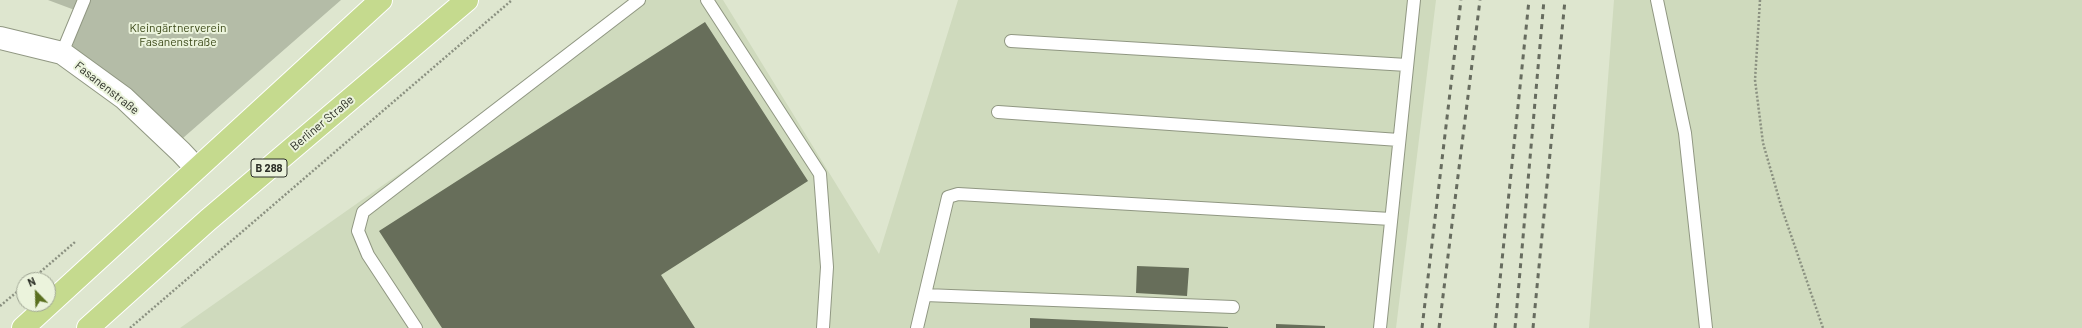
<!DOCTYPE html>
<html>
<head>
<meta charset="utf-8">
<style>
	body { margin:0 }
	#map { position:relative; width:2082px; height:328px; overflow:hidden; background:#dee6cf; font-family:Barlow,sans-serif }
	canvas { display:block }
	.north { position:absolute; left:16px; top:272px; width:40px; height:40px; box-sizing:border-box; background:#ebf3dc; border:1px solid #9fa594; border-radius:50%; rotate:337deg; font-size:11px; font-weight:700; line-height:16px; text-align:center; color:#2d3028 }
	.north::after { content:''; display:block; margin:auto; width:14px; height:18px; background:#5a7020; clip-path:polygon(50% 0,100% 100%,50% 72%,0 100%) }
</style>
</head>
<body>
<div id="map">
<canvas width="2082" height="328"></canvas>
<div class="north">N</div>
</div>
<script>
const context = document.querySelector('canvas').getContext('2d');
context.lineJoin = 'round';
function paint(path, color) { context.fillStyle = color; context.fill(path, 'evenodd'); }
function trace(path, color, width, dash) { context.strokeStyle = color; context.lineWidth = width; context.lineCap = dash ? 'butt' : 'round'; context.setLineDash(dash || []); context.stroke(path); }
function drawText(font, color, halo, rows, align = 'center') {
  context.font = font + ' Barlow,sans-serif'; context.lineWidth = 4; context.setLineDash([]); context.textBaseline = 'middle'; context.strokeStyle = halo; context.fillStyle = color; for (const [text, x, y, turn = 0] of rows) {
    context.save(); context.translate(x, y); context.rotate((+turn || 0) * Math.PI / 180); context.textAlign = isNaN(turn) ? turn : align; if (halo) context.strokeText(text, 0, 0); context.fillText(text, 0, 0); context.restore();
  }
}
paint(new Path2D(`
	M634 0H723L879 254 958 0H1436L1396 328H180L416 162Z
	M1614 0H2082V328H1589Z`), '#cfdabd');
paint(new Path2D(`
	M48 0H341L183 138 131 91 72 49 80 12Z`), '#b4bca7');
paint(new Path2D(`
	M705 22 808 181 661 275 695 328H442L379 231Z
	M1137 266 1189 268 1187 296 1136 293Z
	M1030 318 1228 327V328H1030Z
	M1276 324 1325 326V328H1276Z`), '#676e5a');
const service = new Path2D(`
	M707 0 820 174 827 267 823 328
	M1657 0 1685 133 1706 328
	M1011 41 1407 65
	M62 53 84 0
	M998 112 1399 140
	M925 295 1233 307
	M416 328 368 255 358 231 363 212 639 0
	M917 328 948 197 958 194 1391 219
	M1380 328 1414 0`);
const minor = new Path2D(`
	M0 38 62 53 124 98 181 152 196 168`);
const primary = new Path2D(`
	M23 328 381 0
	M88 328 208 220 467 0`);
trace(service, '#909782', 14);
trace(minor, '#909782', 24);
trace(primary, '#fff', 24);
trace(new Path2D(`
	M1760 0 1755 80 1763 143 1782 209 1823 328
	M31 280 75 242
	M0 306 24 286
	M130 328 512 0`), '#8b9181', 2.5, [2, 2]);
trace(service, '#fff', 12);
trace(minor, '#fff', 22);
trace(primary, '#c5da8e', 22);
trace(new Path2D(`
	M1422 328 1461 0
	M1439 328 1480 0
	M1495 328 1529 0
	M1515 328 1544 0
	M1533 328 1565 0`), '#676c5f', 3, [5, 5]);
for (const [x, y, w] of [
	[269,168,36]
]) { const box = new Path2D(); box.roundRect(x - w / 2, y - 9, w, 18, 3); context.fillStyle = '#ebf3dc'; context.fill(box); trace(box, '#2d3028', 1); }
drawText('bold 11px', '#2d3028', null, [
	["B 288",269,168]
]);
drawText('12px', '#3c4a19', '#ebf3dc', [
	["Kleingärtnerverein",178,28],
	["Fasanenstraße",178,42]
]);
drawText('12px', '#2d3028', '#ebf3dc', [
	["Fasanenstraße",107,88,38],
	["Berliner Straße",322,123,-40]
]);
</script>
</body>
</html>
